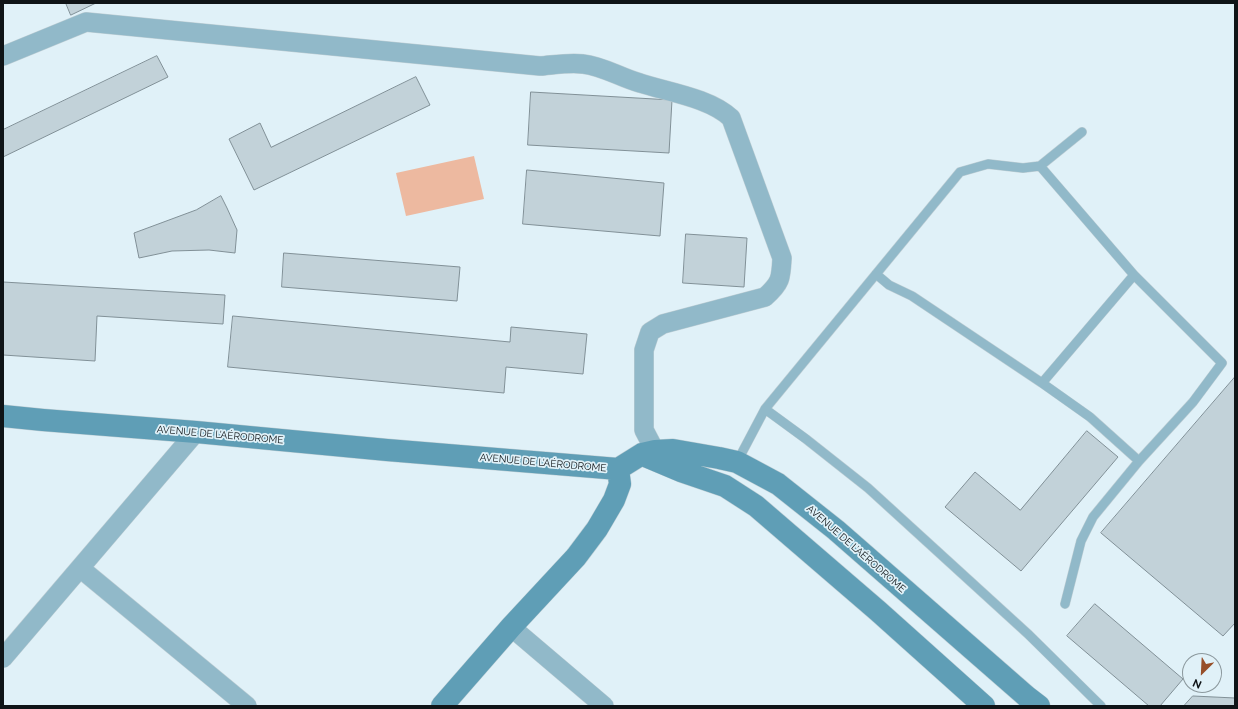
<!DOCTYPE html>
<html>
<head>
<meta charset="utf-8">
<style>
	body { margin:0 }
	#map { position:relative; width:1238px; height:709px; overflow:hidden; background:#e0f1f8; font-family:Raleway,sans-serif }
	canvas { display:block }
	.frame { position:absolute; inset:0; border:4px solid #0f1417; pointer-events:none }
	.north { position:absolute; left:1182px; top:653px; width:40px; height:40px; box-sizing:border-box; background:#e0f1f8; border:1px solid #8c999e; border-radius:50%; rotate:204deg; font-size:11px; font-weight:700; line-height:16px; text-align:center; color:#0f1417 }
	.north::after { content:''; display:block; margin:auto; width:14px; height:18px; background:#974f2a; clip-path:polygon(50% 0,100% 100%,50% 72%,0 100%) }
</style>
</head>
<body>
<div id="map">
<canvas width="1238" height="709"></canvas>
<div class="frame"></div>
<div class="north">N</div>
</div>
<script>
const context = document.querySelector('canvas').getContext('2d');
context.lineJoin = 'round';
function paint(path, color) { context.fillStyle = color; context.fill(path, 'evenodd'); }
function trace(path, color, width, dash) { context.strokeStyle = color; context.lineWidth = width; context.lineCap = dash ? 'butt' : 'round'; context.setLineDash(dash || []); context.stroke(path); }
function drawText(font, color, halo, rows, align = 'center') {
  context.font = font + ' Raleway,sans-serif'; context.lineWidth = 3.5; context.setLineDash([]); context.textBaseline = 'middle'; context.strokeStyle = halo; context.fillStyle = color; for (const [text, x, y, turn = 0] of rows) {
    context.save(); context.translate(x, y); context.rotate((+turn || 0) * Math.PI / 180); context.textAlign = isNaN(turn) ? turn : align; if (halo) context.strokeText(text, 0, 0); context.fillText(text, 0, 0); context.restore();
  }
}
paint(new Path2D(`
	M474 156 484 199 406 216 396 173Z`), '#edb9a0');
const building = new Path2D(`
	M66 3H96L71 15Z
	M157 56 168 77 3 157V130Z
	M416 77 430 105 254 190 229 139 260 123 271 147Z
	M531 92 672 100 669 153 528 145Z
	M527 170 664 183 660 236 523 224Z
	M221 196 227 208 237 230 235 253 209 250 172 251 139 258 134 233 196 210Z
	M686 234 747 238 744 287 683 283Z
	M284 253 460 267 457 301 282 287Z
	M3 282 225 295 223 324 97 316 95 361 3 355Z
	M233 316 510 342 511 327 587 334 583 374 506 367 504 393 228 367Z
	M1235 377V623L1223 636 1101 533Z
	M1087 431 1118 457 1021 571 945 507 975 472 1020 510Z
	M1095 604 1183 679 1160 706H1149L1067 636Z
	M1193 696 1235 698V706H1184Z`);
paint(building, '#c2d2d9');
trace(building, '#819097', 1);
const lane = new Path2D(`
	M1040 166 1134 275 1222 363 1193 402 1139 461 1093 517 1081 541 1065 604
	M876 274 889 285 912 296 1042 383 1090 417 1139 461
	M1042 383 1134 275
	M765 409 806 439 868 488 1028 634 1101 706
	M737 462 765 409 960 172 988 164 1023 168 1040 166 1082 132`);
const street = new Path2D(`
	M3 56 86 22 540 66C553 65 570 62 583 64 603 66 621 78 640 83 668 92 710 98 731 118L782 258C781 278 781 283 765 297L663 324 650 332 644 350V430L655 451
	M80 568 247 706
	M511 627 604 706
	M3 658 196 432`);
const secondary = new Path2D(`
	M3 416 43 420 196 432 387 450 618 469 642 454 655 451 673 450 719 458 737 462 778 484 836 530 1026 696 1039 706
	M643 455 681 471 725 486 756 506 878 611 984 706
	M442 706 511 627 576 557 597 529 614 500 620 484 618 469`);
trace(lane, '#bfced4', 10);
trace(street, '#bfced4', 20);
trace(secondary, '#bfced4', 23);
trace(lane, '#91b9c9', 9);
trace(street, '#91b9c9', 19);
trace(secondary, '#5f9eb6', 22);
drawText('10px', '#0f1417', '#e0f1f8', [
	["AVENUE DE L’AÉRODROME",220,435,5],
	["AVENUE DE L’AÉRODROME",543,463,5],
	["AVENUE DE L’AÉRODROME",856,549,41]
]);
</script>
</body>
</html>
